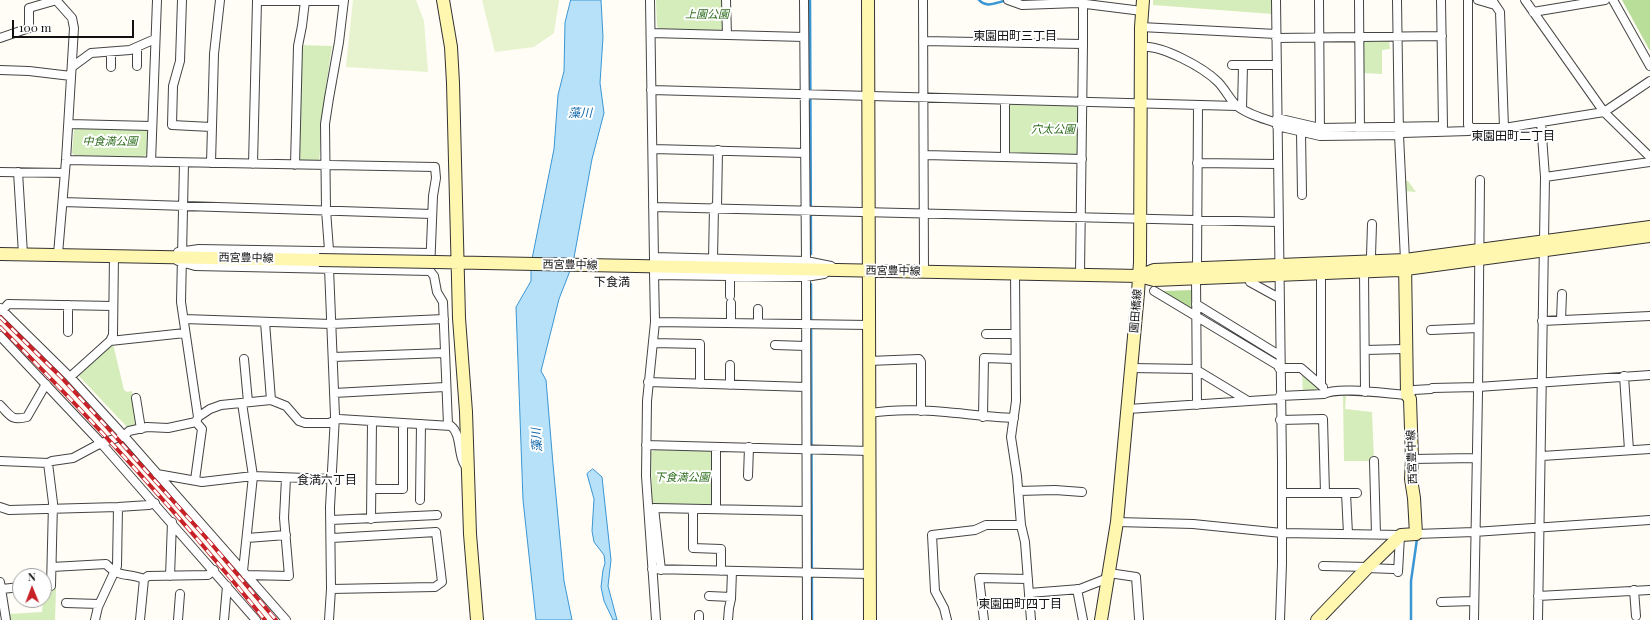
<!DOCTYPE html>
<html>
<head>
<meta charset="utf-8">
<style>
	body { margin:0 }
	#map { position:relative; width:1650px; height:620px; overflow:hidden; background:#fffdf5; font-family:"Playfair Display",serif }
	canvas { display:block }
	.north { position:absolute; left:12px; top:568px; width:40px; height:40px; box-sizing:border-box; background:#fff; border:1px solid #a0a0a0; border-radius:50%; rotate:359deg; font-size:11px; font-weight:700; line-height:16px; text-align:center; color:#111 }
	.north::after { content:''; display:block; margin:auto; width:14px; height:18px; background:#c92128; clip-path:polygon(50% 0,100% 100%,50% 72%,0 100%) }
	.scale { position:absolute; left:12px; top:20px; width:122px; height:18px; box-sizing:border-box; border:2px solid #111; border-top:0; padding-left:5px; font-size:12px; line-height:14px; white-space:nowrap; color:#111; -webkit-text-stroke:3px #fff; paint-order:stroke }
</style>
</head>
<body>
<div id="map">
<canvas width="1650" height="620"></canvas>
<div class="north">N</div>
<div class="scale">100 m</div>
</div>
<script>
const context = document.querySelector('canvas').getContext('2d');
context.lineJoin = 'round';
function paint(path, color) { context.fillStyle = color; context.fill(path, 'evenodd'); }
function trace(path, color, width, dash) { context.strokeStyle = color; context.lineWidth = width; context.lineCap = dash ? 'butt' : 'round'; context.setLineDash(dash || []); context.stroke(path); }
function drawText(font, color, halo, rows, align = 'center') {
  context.font = font + ' "Playfair Display","Noto Sans JP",serif'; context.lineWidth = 4; context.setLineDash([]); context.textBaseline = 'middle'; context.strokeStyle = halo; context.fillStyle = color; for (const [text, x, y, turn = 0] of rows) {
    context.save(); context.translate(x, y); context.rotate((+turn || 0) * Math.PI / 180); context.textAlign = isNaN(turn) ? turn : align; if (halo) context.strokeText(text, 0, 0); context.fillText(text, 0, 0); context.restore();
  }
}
paint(new Path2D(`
	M656 0H723V29L721 32 659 29 657 26Z
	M1153 0H1272V14L1153 5Z
	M1367 40H1389L1390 49 1382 50V74L1364 73V42Z
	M301 45 332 46 324 101 319 163 298 162Z
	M1011 103 1076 105 1078 107V153L1076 156 1008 153 1009 105Z
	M77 127 145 128 148 131 147 154 143 157 75 156 72 153 74 130Z
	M1405 181H1408L1416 192 1405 191Z
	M113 344 124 390 127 392 132 391 138 426 128 428 78 375 108 345Z
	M1302 373 1325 392 1303 394Z
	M1343 396H1346L1345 409 1372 412 1374 461H1344Z
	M655 450 712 451 714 454 713 501 710 505 655 504 652 502 651 452Z
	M44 588H56L55 620H9V614L42 612Z`), '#d5ecbb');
paint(new Path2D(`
	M1622 0H1650V51Z
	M1192 290 1191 309 1164 293 1163 291Z`), '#b8de9a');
paint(new Path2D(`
	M353 0H416L424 21 428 72 346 67Z
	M482 0H559L554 33 534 47 495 52Z`), '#e6f3ce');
const water = new Path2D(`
	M571 0H601L603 37 600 83 604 113 592 159 573 263 559 299 541 371 546 380 553 464 564 581 572 620H536L523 500 516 307 531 281V264L554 149 558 95 564 71 565 23Z
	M593 469 602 477 611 560 608 586 617 620H613L604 601 601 587 603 570 605 563 604 555 594 542 592 531 594 499 587 474Z`);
paint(water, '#b7e0f9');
trace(water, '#3a96d4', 1);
trace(new Path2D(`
	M810 0 811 254
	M979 0C986 8 995 3 1004 1
	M811 284 812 620
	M1411 620V581L1417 539 1416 540`), '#3a96d4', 2.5);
const street = new Path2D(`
	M56 0 72 18 74 28 66 160 58 254
	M182 0 180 61 173 86 172 125 211 127
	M650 0 654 260
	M726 0 727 35
	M804 0 806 261
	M923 0 924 272
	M1008 0 1022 5 1078 3 1142 11
	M1276 0 1282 462V564L1280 620
	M1319 0 1320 133
	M1359 0 1360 131
	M1397 0 1399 135 1405 260
	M1468 0V125L1472 128
	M1478 0 1495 5
	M1492 0 1500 12 1504 128
	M1525 0 1604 112 1650 157
	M1613 0 1650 66
	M1533 12 1605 0
	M1141 27 1276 34
	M651 33 804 37
	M0 38 29 28V8L57 0
	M1276 38 1442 36
	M923 41 1083 44V3
	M1141 47C1161 44 1204 68 1218 82 1225 89 1230 100 1237 106 1249 115 1264 119 1277 123
	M1232 65H1277
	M137 66V48
	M72 67 91 53 130 50 155 39
	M111 67V52
	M0 70 29 71 71 76
	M651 90 1237 106
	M1242 109 1243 65
	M1277 118 1320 128 1443 126 1441 0
	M69 124 151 126
	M1277 126 1320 136 1399 135 1402 133 1469 131 1472 128H1504L1604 112 1650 81
	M1301 132 1302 195
	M653 149 805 153
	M925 155 1082 159
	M1005 157V100
	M66 160 435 167 436 178 433 196 430 271 434 276 437 292 443 302 448 425
	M151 162 157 0
	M184 163 181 302 198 417 196 422 202 429 195 480
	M211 163 214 54 220 0
	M1197 163 1278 164
	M253 164 257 1H305
	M295 165 298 46 302 26 305 1H344
	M0 172 65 173
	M18 172 23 254
	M1545 177 1650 162
	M63 202 432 214
	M653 207 1278 222
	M717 208 718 150
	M329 250 326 210 325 124 329 98 339 42 344 0
	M178 252 199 249 430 253
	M1371 256 1372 224
	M654 257 806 261 831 266
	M713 259 714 207
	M178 261 195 266 430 271
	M1197 269 1198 106
	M1364 271 1365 392
	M654 272 655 322 647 401 646 476 656 620
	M1015 273 1016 401 1011 437 1017 476 1021 525 1025 542 1031 620
	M1080 274 1083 44
	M654 275 806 277 824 274
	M1249 276 1250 282 1279 298
	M806 277 807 620
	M1196 278 1197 405
	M1154 291 1279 366
	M730 296V276
	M1196 304 1279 355
	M0 308 70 377 124 436 286 620
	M758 309V323
	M2 311 8 304 113 306
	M184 319 331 324 444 319
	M1561 320 1562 294
	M1542 321 1650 316
	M265 322 271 400
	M655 322 869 325
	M731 323V303
	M1431 330 1478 328
	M68 332V305
	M986 334H1015
	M0 336 101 443 256 620
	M110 341 113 335 114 255
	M654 343 700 344V384
	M775 345 806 346
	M1365 350 1405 349
	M333 357 444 353
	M244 359 248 402
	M869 361 919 359 921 362V411
	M1131 368 1195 369 1248 401
	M1279 368H1301L1323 387
	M1624 376 1629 450
	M70 377 110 341 185 333
	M648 382 806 387
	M730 385V365
	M1321 385V273
	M334 393 445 387
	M1280 396 1324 394C1337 386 1389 394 1407 395L1414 390 1431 389 1432 388 1478 387 1650 375
	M136 398 141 429
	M242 403 253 476 243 571
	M0 405C11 416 11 421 27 417L46 384
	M1128 409 1280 399
	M870 413C918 405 966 416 1014 418
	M198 417 210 409 221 405 271 400 286 406 299 421 305 423H329L339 419 451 426C463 436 456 457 468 469
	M983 417 984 358 1015 359
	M1280 420 1323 419 1325 493
	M646 445 870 451
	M716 448V509
	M1542 456 1650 449
	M1412 459 1476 458
	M0 461 48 463 52 461 73 458 101 443 124 436 129 431 147 427 168 428 196 422
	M1374 461 1376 534
	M157 474 202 482 253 476 332 479
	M748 476 749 447
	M372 489H403V423
	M1018 491 1055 490 1082 492
	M1282 493H1357
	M1346 493 1348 534
	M420 500 421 424
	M0 507 9 510 118 507 149 505 155 503
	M693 509V548L721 549V571
	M371 519 372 421
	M331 520 437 515
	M1117 522 1193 524 1282 533 1401 535
	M1416 534 1474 532 1650 520
	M247 538 286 535
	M1323 566 1368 567
	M52 567 106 564C120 579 127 572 144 579L148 576 208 575 214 570
	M1367 568 1393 569
	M652 569 870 574
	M661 570 654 508 806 511
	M1398 572 1400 536
	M1109 573 1136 577 1139 619
	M246 575 289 576 284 518 286 478
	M170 576 172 522
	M0 582 6 620
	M44 586H51L53 503 48 463
	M2 589 20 587
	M331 589 435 587 442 582 436 532 332 538
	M1077 589 1083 620
	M1634 590 1636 616
	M1029 593 1080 589 1108 578
	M709 596 731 597
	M1538 596 1650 590
	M1441 602 1474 601
	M66 603 99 604
	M95 620 98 607 117 566 118 507
	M140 620 144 579
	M178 620 180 594
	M224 620 227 586
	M329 620 331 589 330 507 335 416 329 268
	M699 620V615
	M728 620 729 608 731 599 732 571
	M947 620 944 608 935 591 932 535 975 530 986 525H1021
	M984 620 979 578 1028 579
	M1474 620 1478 393 1480 180
	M1538 620 1545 177 1541 122`);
const secondary = new Path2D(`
	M443 0 451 47 453 83 459 318 466 412 470 534 477 620
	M868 0 870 620
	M0 254 319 260
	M435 262 1139 276 1154 280 1399 270 1650 236
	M1139 276 1154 270 1405 260 1650 227
	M1101 620 1117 522 1138 293 1140 262 1141 27 1143 0
	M1317 620 1368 567 1401 535 1416 534 1414 498 1411 479 1412 459 1410 399 1407 395 1405 262`);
trace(street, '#444', 10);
trace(secondary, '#333', 14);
trace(street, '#fff', 8);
trace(secondary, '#fff6b0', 12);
const rail = new Path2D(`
	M0 317 60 376 106 426 209 541 276 620
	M0 327C93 420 182 518 265 620`);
trace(rail, '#c92128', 4);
trace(rail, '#fff', 2.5, [8]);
const secondaryBridge = new Path2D(`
	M319 260 435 262`);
trace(secondaryBridge, '#333', 14, []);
trace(secondaryBridge, '#fff6b0', 12);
drawText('italic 11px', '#2d6d1c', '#fff', [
	["上園公園",707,15],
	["穴太公園",1053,130],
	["中食満公園",110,142],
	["下食満公園",682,478]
]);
drawText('11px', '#111', '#fff', [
	["西宮豊中線",246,258,1],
	["西宮豊中線",570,265,1],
	["西宮豊中線",893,271,1],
	["園田橋線",1136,311,-85],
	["西宮豊中線",1412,457,-92]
]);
drawText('12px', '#111', '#fff', [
	["東園田町三丁目",1015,36],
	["東園田町二丁目",1513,136],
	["下食満",612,282],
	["食満六丁目",327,480],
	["東園田町四丁目",1020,604]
]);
drawText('italic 12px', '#1267aa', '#fff', [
	["藻川",580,113],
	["藻川",537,440,-94]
]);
</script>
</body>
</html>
